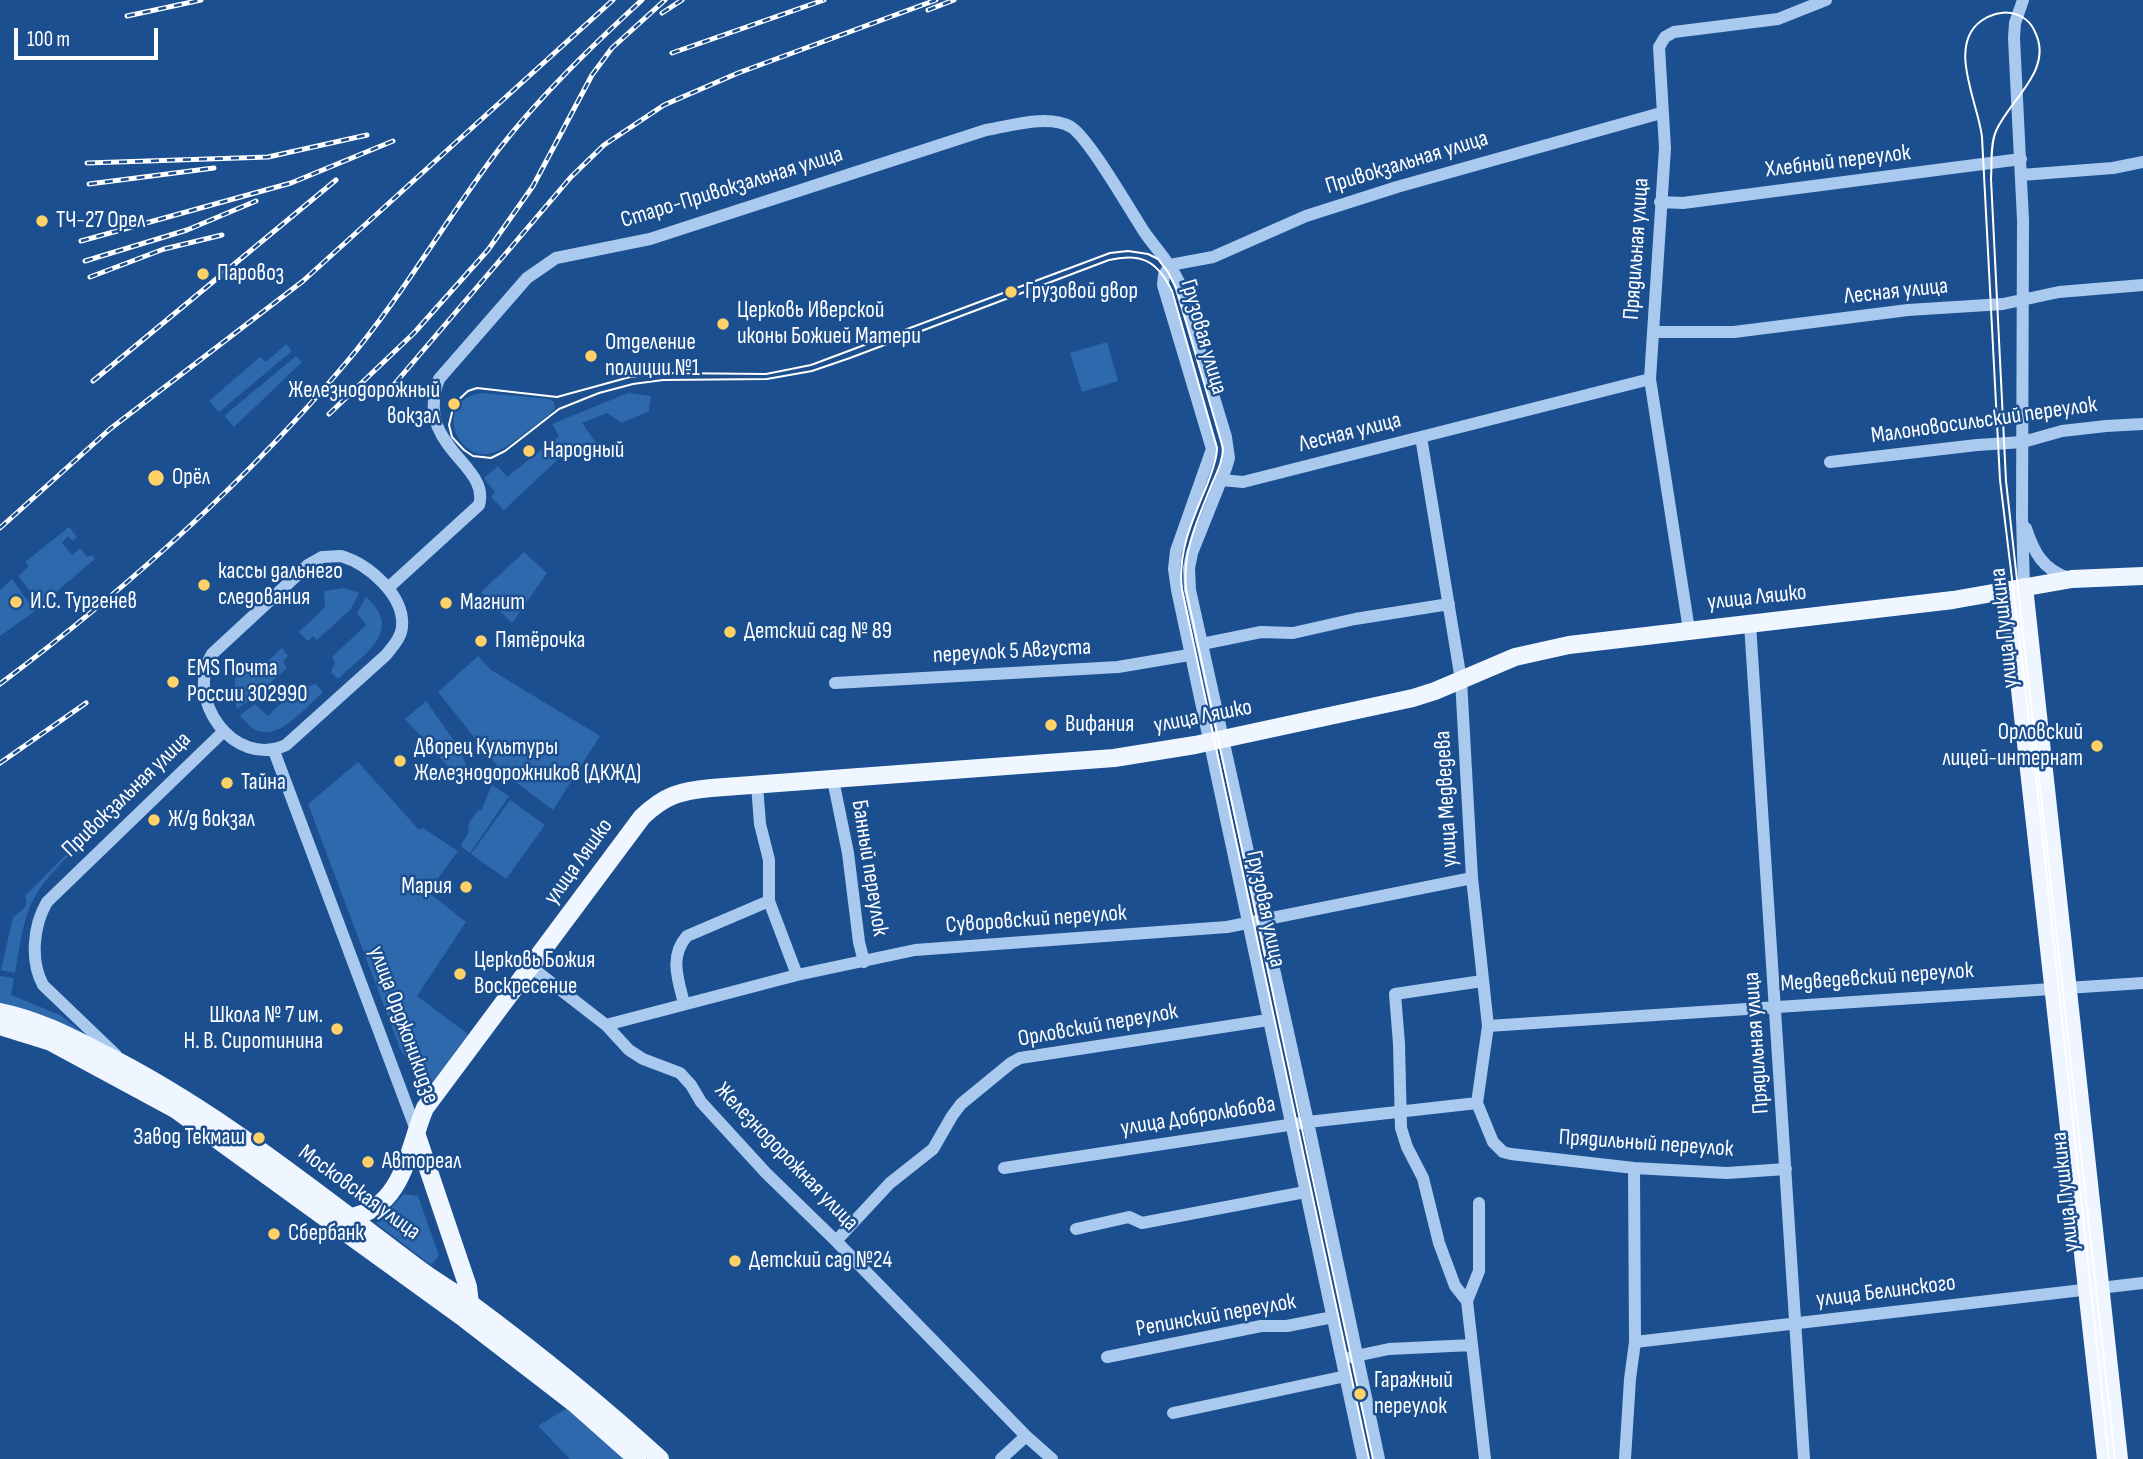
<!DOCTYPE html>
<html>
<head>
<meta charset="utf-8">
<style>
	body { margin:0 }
	#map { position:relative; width:2143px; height:1459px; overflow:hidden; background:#1b4f8f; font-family:"Sofia Sans Condensed",sans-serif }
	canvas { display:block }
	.scale { position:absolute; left:14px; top:28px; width:144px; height:32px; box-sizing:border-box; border:4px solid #fff; border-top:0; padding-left:9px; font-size:21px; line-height:24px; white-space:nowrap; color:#fff; -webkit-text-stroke:5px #1b4f8f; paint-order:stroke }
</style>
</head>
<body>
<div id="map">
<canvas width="2143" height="1459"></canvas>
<div class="scale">100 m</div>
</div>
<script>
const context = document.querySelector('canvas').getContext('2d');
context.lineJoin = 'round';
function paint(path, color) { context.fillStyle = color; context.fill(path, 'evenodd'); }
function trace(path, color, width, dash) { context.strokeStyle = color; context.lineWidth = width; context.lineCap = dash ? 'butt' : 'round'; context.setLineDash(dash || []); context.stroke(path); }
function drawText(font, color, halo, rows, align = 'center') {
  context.font = font + ' "Sofia Sans Condensed",sans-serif'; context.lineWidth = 5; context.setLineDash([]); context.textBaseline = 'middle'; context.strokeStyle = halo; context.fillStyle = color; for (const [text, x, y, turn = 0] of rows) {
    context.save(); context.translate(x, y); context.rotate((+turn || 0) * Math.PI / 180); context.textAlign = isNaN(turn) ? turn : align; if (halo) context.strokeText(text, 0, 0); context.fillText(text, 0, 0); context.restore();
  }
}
paint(new Path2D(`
	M1107 342 1118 381 1082 392 1070 353Z
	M286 344 292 351 219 412 209 401 260 357 266 362Z
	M296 356 302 362 234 427 224 416Z
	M484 393 549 399 554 402 555 408C547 418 535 425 525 433 515 440 505 450 492 453 455 463 432 397 484 393Z
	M628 393 651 396 649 411 622 423 607 413 582 423 597 444 580 459 569 449 504 510 491 497 495 492 484 478 498 466 507 477 559 436 552 424Z
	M69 527 77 537 73 541 68 536 62 543 72 555 80 548 87 557 92 555 95 559 41 605 18 576 29 566 25 562Z
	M524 552 547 573 512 623 481 592Z
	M12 579 35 611 0 636V590Z
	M344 588 359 593 351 609 317 640 313 636 308 641 299 632 325 607 324 591Z
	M366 597C405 631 363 655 338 679L331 672 335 662 332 657 366 625 357 613Z
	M282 648 288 656 283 662 287 668 256 696 237 709C233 694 233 680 240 665L257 672Z
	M478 656 491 670 600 736 553 810 501 771 438 692Z
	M302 683 307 687 316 684 323 692C299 713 268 756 240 715L255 704 268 716Z
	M426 701 459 748 469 771 463 783 405 719Z
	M358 762 419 830 423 828 458 851 428 892 466 922 417 996 468 1034 431 1085 420 1076 401 1051 308 804Z
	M492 785 509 796 470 853 462 847V843L468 834 469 823 478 810 481 811Z
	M510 800 545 825 506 879 471 854Z
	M93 827 95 830C72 854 41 878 29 909 21 929 19 952 15 973L1 970 13 917C21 911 30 906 25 896Z
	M0 976 14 978 11 995 60 1015 91 1039 0 1005Z
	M404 1194 418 1196 439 1256 431 1265 376 1223Z
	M567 1408 625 1459H570L538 1426Z`), '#2e69ad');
trace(new Path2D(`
	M2023 0 2015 23 2014 38 2023 220 2022 517 2024 587
	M2021 175 2113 168 2143 162
	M1660 202 1683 203 2021 159
	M1170 265 1164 275 1163 285 1212 449 1176 551 1174 569 1177 590 1363 1459
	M1170 265 1213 257 1306 216 1397 187 1661 113
	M1653 332H1734L1908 310 2003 304 2059 292 2143 285
	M1421 437 1461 680 1472 878 1488 1026 1477 1103 1493 1142 1503 1152 1511 1154 1634 1168 1727 1173 1786 1169
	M1830 462 1977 445 2023 442 2062 431 2106 426 2143 424
	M1222 480 1243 482 1650 379
	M2026 528C2034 553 2043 569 2068 578
	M341 556C368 564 405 595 402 627 401 638 393 646 386 655L286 745C234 769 184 699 212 654L308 565 322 557Z
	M388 588 479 505C491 464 413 447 439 379L527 278 556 258 650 239 986 130C1011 126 1048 114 1071 127 1089 138 1131 212 1145 233 1157 250 1170 263 1179 282L1226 437 1229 458 1226 468 1192 553 1189 568 1190 590 1308 1122 1379 1459
	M1750 624 1804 1459
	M1689 630 1650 379 1665 148 1659 47 1665 37 1674 32 1778 19 1826 0
	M1202 644 1261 632 1293 633 1355 619 1449 604
	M835 683 1118 667 1189 655
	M274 751 416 1130
	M833 780 848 853 859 942 864 962
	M757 785 760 824 769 860V901L797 975
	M531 967 606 1025 629 1050 643 1059 680 1073 691 1085 701 1102 766 1173 836 1241 1026 1436 1052 1459
	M684 1003C678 980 669 956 687 936L769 901
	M606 1025 797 975 915 950 1227 927 1472 878
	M1488 1026 2143 983
	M116 1055 43 985C30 961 33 926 47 902L224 731
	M1004 1168 1308 1122 1477 1103
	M1479 1203V1271L1467 1301 1485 1459
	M1076 1229 1129 1217 1142 1223 1305 1192
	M836 1241 890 1183 933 1149 952 1116 961 1104 1011 1063 1020 1058 1268 1020
	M1467 1301 1455 1286 1439 1243 1423 1178 1407 1147 1401 1128 1399 1044 1395 994 1482 981
	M1635 1342 2143 1283
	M1107 1357 1261 1326H1287L1333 1317
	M1351 1357 1389 1349 1472 1345
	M1173 1413 1346 1376
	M1001 1459 1026 1436
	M1625 1459 1630 1379 1635 1342 1634 1168`), '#a9c9ee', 12);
trace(new Path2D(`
	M2024 587 2119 1459
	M2009 591 2106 1459
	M0 1012C35 1019 67 1035 98 1051 216 1109 318 1194 423 1272 438 1283 456 1293 471 1304 537 1353 600 1404 660 1459
	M0 1026 51 1042 175 1109 465 1319 574 1403 637 1459
	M416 1133 468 1287 470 1304 468 1309
	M351 1217C404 1207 408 1148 425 1108L642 817C665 795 680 791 711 788L1114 758 1195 745 1413 698 1435 691 1515 657 1569 645 1953 600 2072 579 2143 576`), '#f0f6ff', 18);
trace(new Path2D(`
	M1369 1459 1182 590C1177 552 1193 519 1207 485 1211 473 1217 461 1217 448L1172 291C1158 262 1142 252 1109 260L850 358 812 371 767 379 663 380 633 384 599 393 559 409 505 451 491 458 473 456 464 450 452 437 449 425 454 404 468 391 477 388 557 397 630 377 663 373 766 374 811 365 1110 253 1128 251 1148 254 1158 259 1168 272 1177 290 1223 448C1223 461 1217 472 1212 484 1198 519 1182 551 1186 589L1373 1459
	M2109 1459 2037 785 2000 480 1982 137C1978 102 1947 46 1981 21 1989 15 2002 11 2011 13 2022 15 2031 22 2035 32 2054 70 2010 99 1996 131 1990 145 1992 164 1991 179L2006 481 2115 1459`), '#fff', 2);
const rail = new Path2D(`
	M928 10 954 0
	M662 13 682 0
	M127 16 201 0
	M672 53 824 0
	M87 163 268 157 367 135
	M89 184 214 168
	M81 241 291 183 393 141
	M85 261 187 230 256 201
	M90 277 164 249 222 235
	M93 381 336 180
	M386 394 571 177 604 145 664 105 738 73 936 0
	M329 414 414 333 488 250 533 186 592 75 612 48 665 0
	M0 528 110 429 303 281 613 0
	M0 684C125 590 244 484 345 364 402 297 446 219 499 149 542 94 591 47 642 0
	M0 763 86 703`);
trace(rail, '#fff', 5);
trace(rail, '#1b4f8f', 2.5, [8]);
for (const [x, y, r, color] of [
	[42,221,7,"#ffd166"],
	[203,274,7,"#ffd166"],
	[1011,292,7,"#ffd166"],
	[723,324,7,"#ffd166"],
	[591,356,7,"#ffd166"],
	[454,404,7,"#ffd166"],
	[529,451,7,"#ffd166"],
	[156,478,9,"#ffd166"],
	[204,585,7,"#ffd166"],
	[16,602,7,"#ffd166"],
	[446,603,7,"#ffd166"],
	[730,632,7,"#ffd166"],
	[481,641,7,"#ffd166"],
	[173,682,7,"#ffd166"],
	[1051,725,7,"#ffd166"],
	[2097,746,7,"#ffd166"],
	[400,761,7,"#ffd166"],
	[227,783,7,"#ffd166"],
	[154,820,7,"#ffd166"],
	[466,887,7,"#ffd166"],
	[460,974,7,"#ffd166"],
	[337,1029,7,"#ffd166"],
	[259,1138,7,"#ffd166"],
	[368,1162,7,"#ffd166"],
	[274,1234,7,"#ffd166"],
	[735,1261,7,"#ffd166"],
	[1360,1394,7,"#ffd166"]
]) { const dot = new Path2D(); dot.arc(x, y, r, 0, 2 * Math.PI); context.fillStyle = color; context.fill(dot); trace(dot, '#1b4f8f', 2.5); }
drawText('23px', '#fff', '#1b4f8f', [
	["Хлебный переулок",1838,162,-7],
	["Привокзальная улица",1407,163,-17],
	["Старо-Привокзальная улица",732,188,-17],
	["Прядильная улица",1637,249,-86],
	["Лесная улица",1896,292,-6],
	["Грузовая улица",1203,337,74],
	["Малоновосильский переулок",1984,421,-8],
	["Лесная улица",1350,433,-14],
	["улица Ляшко",1757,598,-6],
	["улица Пушкина",2005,628,-96],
	["переулок 5 Августа",1012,652,-3],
	["улица Ляшко",1203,717,-11],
	["Привокзальная улица",127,795,-44],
	["улица Медведева",1447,799,-93],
	["улица Ляшко",579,862,-54],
	["Банный переулок",869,868,81],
	["Грузовая улица",1265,909,78],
	["Суворовский переулок",1036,920,-4],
	["Медведевский переулок",1877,978,-4],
	["улица Орджоникидзе",403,1025,70],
	["Орловский переулок",1098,1026,-10],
	["Прядильная улица",1757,1043,-94],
	["улица Добролюбова",1198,1117,-9],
	["Прядильный переулок",1646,1144,4],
	["Железнодорожная улица",786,1157,46],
	["улица Пушкина",2066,1192,-96],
	["Московская улица",359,1193,36],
	["улица Белинского",1886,1292,-7],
	["Репинский переулок",1216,1316,-10]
]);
drawText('23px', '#fff', '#1b4f8f', [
	["ТЧ-27 Орел",56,221],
	["Паровоз",217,274],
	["Грузовой двор",1025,292],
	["Церковь Иверской",737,311],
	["иконы Божией Матери",737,337],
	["Отделение",605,343],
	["полиции №1",605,369],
	["Железнодорожный",440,391,"right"],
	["вокзал",440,417,"right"],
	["Народный",543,451],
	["Орёл",172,478],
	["кассы дальнего",218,572],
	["следования",218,598],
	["И.С. Тургенев",30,602],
	["Магнит",460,603],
	["Детский сад № 89",744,632],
	["Пятёрочка",495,641],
	["EMS Почта",187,669],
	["России 302990",187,695],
	["Вифания",1065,725],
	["Орловский",2083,733,"right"],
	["лицей-интернат",2083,759,"right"],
	["Дворец Культуры",414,748],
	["Железнодорожников (ДКЖД)",414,774],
	["Тайна",241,783],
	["Ж/д вокзал",168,820],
	["Мария",452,887,"right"],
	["Церковь Божия",474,961],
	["Воскресение",474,987],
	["Школа № 7 им.",323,1016,"right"],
	["Н. В. Сиротинина",323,1042,"right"],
	["Завод Текмаш",245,1138,"right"],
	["Автореал",382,1162],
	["Сбербанк",288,1234],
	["Детский сад №24",749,1261],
	["Гаражный",1374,1381],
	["переулок",1374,1407]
], 'left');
</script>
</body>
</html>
